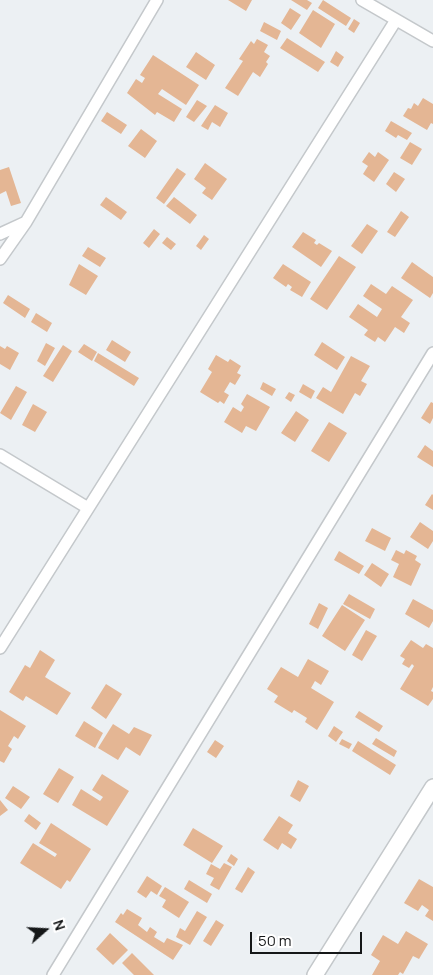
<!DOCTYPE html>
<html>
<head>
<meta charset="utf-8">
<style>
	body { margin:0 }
	#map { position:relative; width:433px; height:975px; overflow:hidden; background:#ecf0f3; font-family:Manrope,sans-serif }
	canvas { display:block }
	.north { position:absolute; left:20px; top:905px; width:50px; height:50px; -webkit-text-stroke:4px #fff; paint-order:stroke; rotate:71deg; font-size:14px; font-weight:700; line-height:20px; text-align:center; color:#151718 }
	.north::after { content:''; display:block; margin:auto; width:18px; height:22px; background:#151718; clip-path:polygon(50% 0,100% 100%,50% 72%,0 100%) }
	.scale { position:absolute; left:250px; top:932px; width:112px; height:22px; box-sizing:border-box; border:2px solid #151718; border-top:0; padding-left:6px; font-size:15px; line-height:18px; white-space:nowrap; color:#151718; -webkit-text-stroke:4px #fff; paint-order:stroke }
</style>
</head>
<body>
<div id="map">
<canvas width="433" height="975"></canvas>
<div class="north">N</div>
<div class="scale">50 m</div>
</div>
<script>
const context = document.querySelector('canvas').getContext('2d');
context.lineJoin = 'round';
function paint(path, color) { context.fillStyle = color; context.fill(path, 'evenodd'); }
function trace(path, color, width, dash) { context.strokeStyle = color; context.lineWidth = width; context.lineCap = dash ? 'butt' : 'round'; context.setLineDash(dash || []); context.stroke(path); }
paint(new Path2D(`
	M228 0H252L246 11Z
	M291 0H307L312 3 307 10Z
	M323 0 351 18 346 26 318 8Z
	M290 8 301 15 291 30 281 23Z
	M313 10 335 24 321 48 299 33Z
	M354 19 360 23 354 33 348 29Z
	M264 22 281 31 277 40 260 31Z
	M287 38 325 62 318 72 280 48Z
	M257 39 268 45 264 52 270 56 266 62 268 64 260 77 253 72 238 96 225 88 243 61 239 59 251 41 254 44Z
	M336 51 344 57 338 67 330 62Z
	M196 52 215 65 206 80 186 67Z
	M153 55 199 85 186 105 162 89 158 94 182 109 174 122 157 112 155 115 127 93 136 79 142 83 145 78 140 75Z
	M423 98 433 104V124L431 123 427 130 403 116 408 108 411 109 414 103 418 106Z
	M197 100 207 106 194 122 186 117Z
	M215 105 228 113 220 127 212 122 208 130 201 126Z
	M107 112 127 125 121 134 101 121Z
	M391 121 412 133 407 140 398 135 396 138 385 131Z
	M141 129 157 141 145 158 128 146Z
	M410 142 422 149 412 165 400 158Z
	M369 152 375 157 378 152 389 160 374 182 363 174 368 166 362 162Z
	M205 163 227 179 212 200 202 193 206 188 194 179Z
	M9 167 21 203 11 206 6 191 0 194V170Z
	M177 168 186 174 164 204 156 198Z
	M394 172 405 179 396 192 386 184Z
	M106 197 127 212 121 220 100 205Z
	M174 197 197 215 190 224 166 206Z
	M401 211 409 217 395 237 387 232Z
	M367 224 378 231 362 254 351 246Z
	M154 229 160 234 149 248 143 243Z
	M303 232 316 240 314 243 317 245 319 243 332 251 321 267 292 247Z
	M204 235 209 239 201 250 196 246Z
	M167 237 176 244 171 250 162 243Z
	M88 247 106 258 100 267 82 256Z
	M339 256 356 267 327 310 310 299Z
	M412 262 433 277V293L430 298 401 278Z
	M79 264 98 276 86 295 69 285Z
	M283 264 311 282 302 297 290 290 292 287 288 284 286 287 273 278Z
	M371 284 386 294 392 286 413 300 401 317 410 323 404 333 395 327 385 342 378 337 375 342 364 335 368 330 349 317 358 304 377 317 382 309 363 296Z
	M8 295 30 309 25 318 3 303Z
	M36 313 52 323 47 332 31 322Z
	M112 340 131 352 125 362 106 350Z
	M322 342 345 357 337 370 314 355Z
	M46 343 55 348 45 366 37 361Z
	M84 344 97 352 92 361 78 352Z
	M63 345 72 351 53 382 43 376Z
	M0 346 5 349 7 346 19 353 10 370 0 364Z
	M98 353 139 378 134 386 94 361Z
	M216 355 228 362 230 359 241 366 237 373 241 375 235 385 230 382 224 392 229 395 224 404 220 401 218 403 200 392 212 372 208 369Z
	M351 356 370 366 361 381 367 384 360 396 355 393 343 414 316 398 323 387 331 392Z
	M263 382 276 389 272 396 260 389Z
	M303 384 315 391 311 399 299 392Z
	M16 386 27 392 11 420 0 413Z
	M289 392 295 395 291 402 285 398Z
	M247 394 270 407 256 431 246 426 242 433 224 422 233 407 241 412 244 407 241 404Z
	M431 402 433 403V418L430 424 421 418Z
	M33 404 47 412 35 432 22 425Z
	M296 411 309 420 295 442 281 433Z
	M329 422 347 433 329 462 311 451Z
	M425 445 433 451V467L417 457Z
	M432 494 433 495V510L425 505Z
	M420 522 433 531V541L428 549 410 537Z
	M372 528 391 538 385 551 365 541Z
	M396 550 404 554 406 550 417 556 415 560 421 564 411 586 393 577 399 564 391 560Z
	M339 551 364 566 359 574 334 560Z
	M372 563 389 574 381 587 364 575Z
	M349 594 375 609 370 619 343 604Z
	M413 599 433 610V621L429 628 405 614Z
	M319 603 328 608 318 629 309 624Z
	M342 605 365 620 345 651 322 636Z
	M366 630 377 636 362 661 352 655Z
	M411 640 423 648 426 644 433 648V687L431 691 433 692V699L428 706 400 689 414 666 412 664 409 668 402 664 405 659 400 656Z
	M40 650 55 660 45 677 71 693 57 715 26 696 23 701 9 692 25 665 30 668Z
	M308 659 329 671 321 685 315 681 311 688 334 702 317 730 305 722 307 718 294 710 292 713 274 702 278 696 267 689 281 667 298 677Z
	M106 684 122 694 106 719 91 708Z
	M0 710 26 726 18 739 14 736 8 746 12 749 4 763 0 761Z
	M359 711 383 726 379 732 355 717Z
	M84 721 103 733 95 748 75 736Z
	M113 724 129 734 134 727 152 735 140 756 126 747 118 760 98 748Z
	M334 726 343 732 336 742 328 736Z
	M376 738 397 751 394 757 372 744Z
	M342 739 352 744 349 749 339 744Z
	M215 740 224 746 216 758 207 752Z
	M358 741 396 765 390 775 352 751Z
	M59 768 74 777 58 803 43 794Z
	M102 774 129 791 107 826 72 805 81 789 100 801 103 797 92 790Z
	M298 780 309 786 300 802 290 796Z
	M13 786 30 797 21 809 5 798Z
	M0 800 8 810 0 816Z
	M29 814 41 823 36 830 24 821Z
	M279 816 293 825 288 833 297 839 291 849 282 843 278 850 263 840Z
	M51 823 91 849 70 882 67 880 61 889 20 863 33 843 55 857 57 854 39 843Z
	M193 828 223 846 212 863 183 845Z
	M231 854 238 859 234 866 227 861Z
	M224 863 232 867 219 890 210 885 214 878 206 874 211 864 220 869Z
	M248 867 255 872 242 893 235 889Z
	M147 876 162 886 157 895 151 891 146 898 137 892Z
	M419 879 433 887V921L425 916 429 910 422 905 418 911 404 903Z
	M189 880 212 894 207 903 184 889Z
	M165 887 189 902 179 918 162 907 166 900 159 896Z
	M127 909 142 918 138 925 147 932 150 927 157 932 154 937 164 943 167 938 183 945 173 960 115 922 121 913 123 915Z
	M197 911 207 917 190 945 176 937 180 928 185 931Z
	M216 920 224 925 211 946 203 941Z
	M406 931 428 944 419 959 413 956 403 974 400 972 398 975H372L380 961 371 955 383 935 398 944Z
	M110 933 128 950 113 965 96 949Z
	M132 953 154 975H134L122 963Z`), '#e4b694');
const minor = new Path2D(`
	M362 0 433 41
	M0 234 26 222
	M0 259 26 222 157 0
	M0 455 88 508
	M0 648 396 20
	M53 975 433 353`);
const tertiary = new Path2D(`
	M315 975 433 787`);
trace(minor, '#c4c8cb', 14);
trace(tertiary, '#c4c8cb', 18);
trace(minor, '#fff', 11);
trace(tertiary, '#fff', 15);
</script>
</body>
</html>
